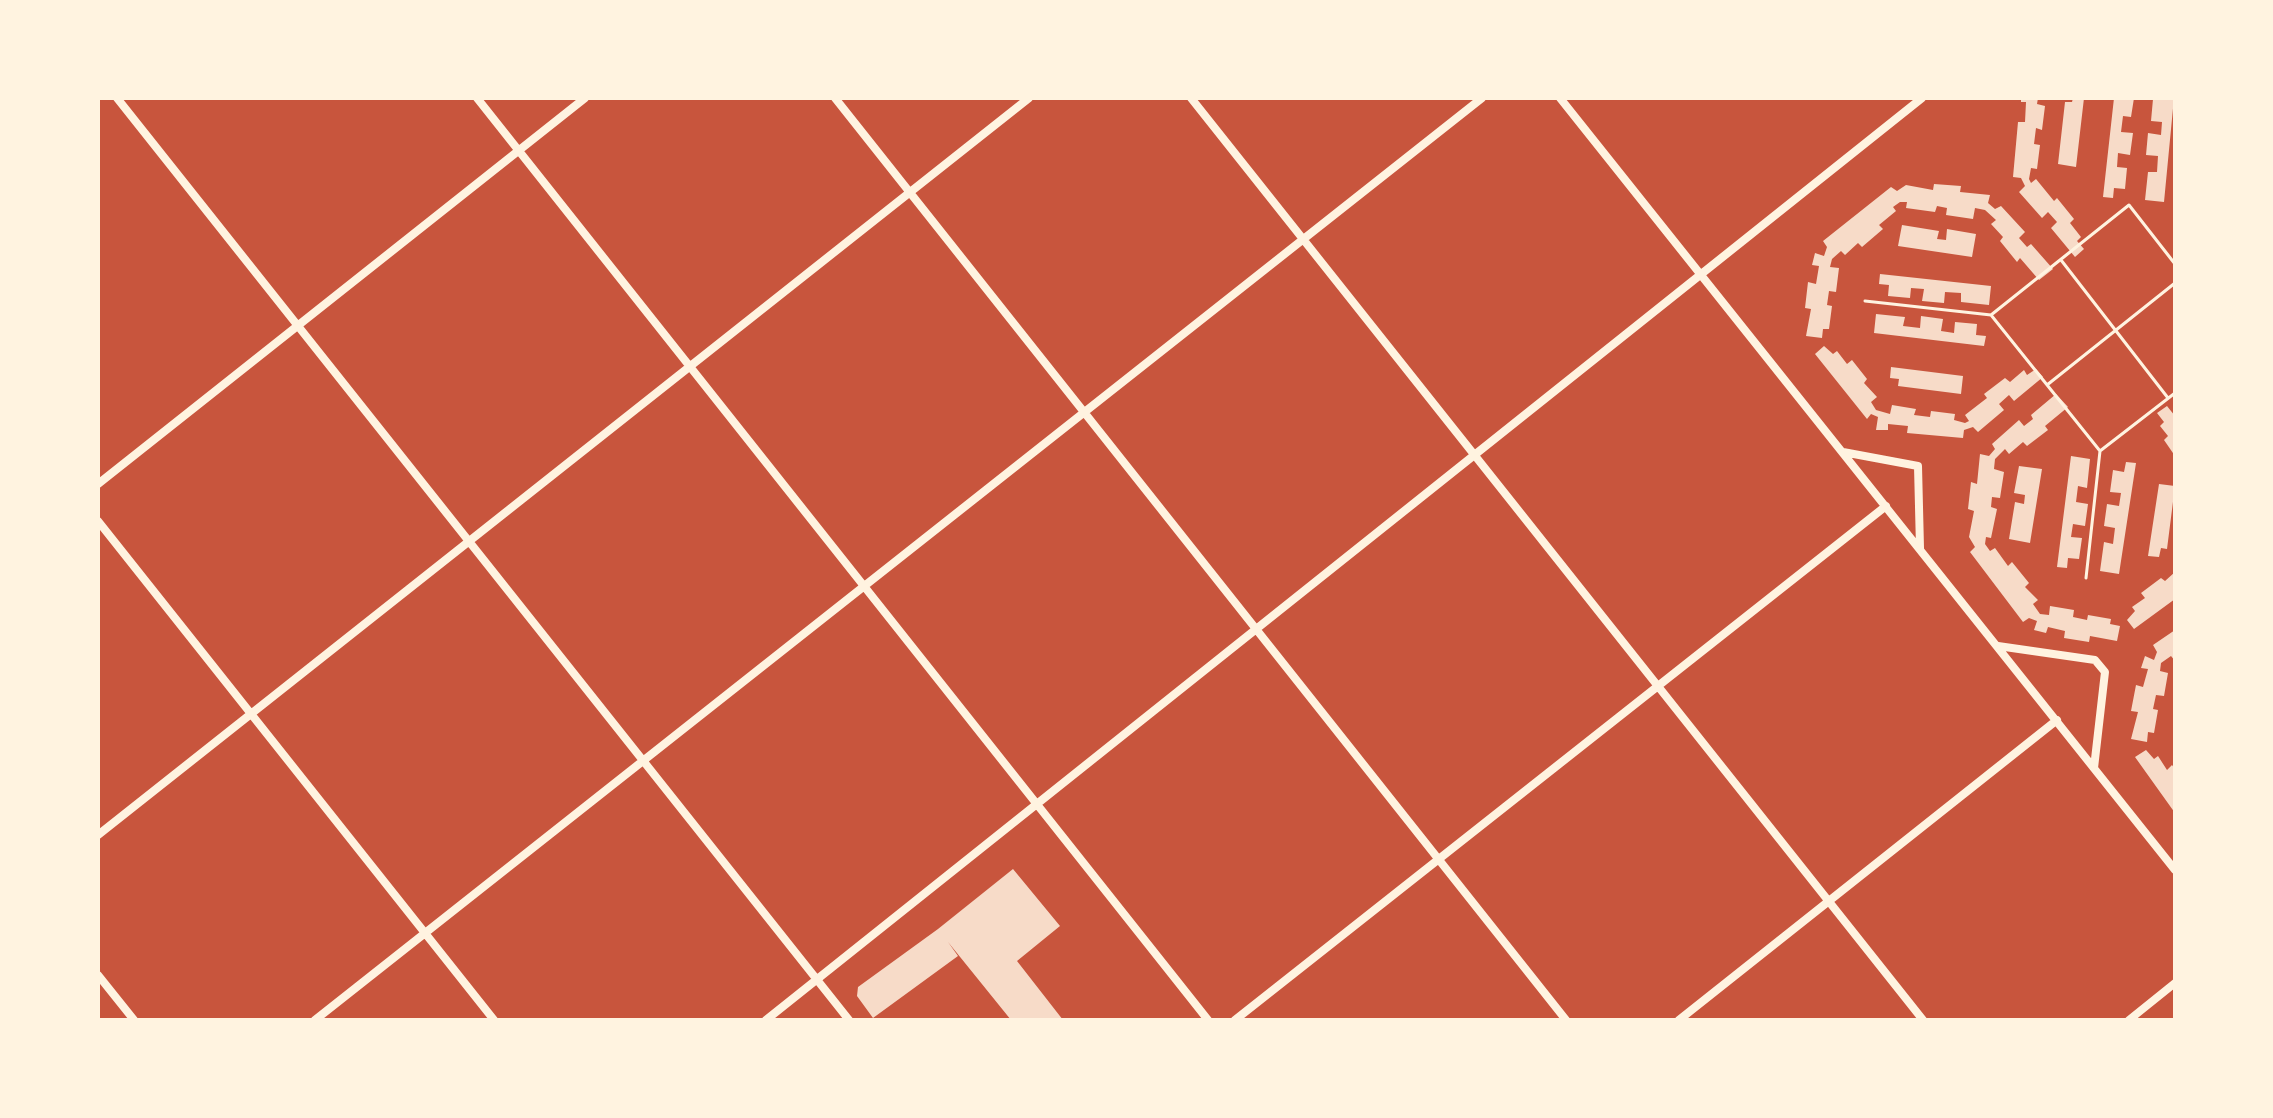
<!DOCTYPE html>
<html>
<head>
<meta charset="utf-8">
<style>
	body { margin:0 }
	#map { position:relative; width:2273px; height:1118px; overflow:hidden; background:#c8553d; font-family:"DejaVu Sans",sans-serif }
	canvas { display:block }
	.frame { position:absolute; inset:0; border:100px solid #fff3e0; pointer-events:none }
</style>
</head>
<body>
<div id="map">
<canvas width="2273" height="1118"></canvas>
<div class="frame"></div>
</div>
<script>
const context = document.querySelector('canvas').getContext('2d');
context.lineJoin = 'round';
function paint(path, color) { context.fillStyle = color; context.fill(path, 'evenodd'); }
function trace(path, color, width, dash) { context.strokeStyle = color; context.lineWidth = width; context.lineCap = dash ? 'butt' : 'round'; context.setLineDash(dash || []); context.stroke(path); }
paint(new Path2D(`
	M2021 98H2038L2037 104 2045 106 2042 130 2036 128 2034 144 2040 145 2037 169 2031 168 2029 179 2031 183 2036 179 2054 201 2057 198 2074 219 2070 223 2081 237 2077 241 2084 249 2075 257 2051 228 2057 222 2048 212 2042 218 2019 192 2025 186 2021 178 2013 177 2018 122H2025L2026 102H2021Z
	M2073 98H2084L2076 167 2058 164 2065 102H2072Z
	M2114 98H2134L2131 117 2123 116 2121 132 2133 133 2130 155 2118 153 2117 167 2127 168 2125 189 2114 188 2113 198 2103 197Z
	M2164 98H2174L2164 202 2145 200 2148 172H2157L2158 156 2146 155 2148 133 2161 135 2162 122 2151 121 2153 99 2164 100Z
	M1934 184 1961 186 1960 192 1990 195 1988 203 1995 209 2001 206 2025 232 2019 238 2027 247 2031 244 2053 269 2039 280 2020 258 2017 262 2000 241 2003 237 1991 224 1996 220 1985 210 1975 208 1973 219 1946 215 1947 208 1937 206 1935 212 1906 208 1907 202H1900L1893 207 1896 211 1879 225 1883 229 1862 247 1858 243 1845 255 1841 251 1832 259 1830 267 1839 268 1836 292 1829 291 1827 305 1832 306 1829 329H1823L1822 338 1806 336 1811 309 1805 308 1808 282 1816 284 1819 266 1812 265 1815 253 1824 256 1827 247 1823 241 1891 187 1897 191 1906 185 1933 190Z
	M1902 225 1939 231 1937 239 1946 240 1947 229 1976 234 1972 257 1898 246Z
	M1880 274 1991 286 1989 305 1961 302V293L1945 292 1944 303 1922 301 1924 289 1911 288 1910 298 1888 296 1889 285 1879 284Z
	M1876 314 1905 317 1903 326 1920 328 1921 316 1943 319 1941 331 1954 333 1955 322 1977 324 1976 335 1986 336 1984 346 1874 333Z
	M1824 346 1833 354 1837 351 1847 364 1852 360 1867 379 1864 383 1877 397 1871 402 1876 410 1890 414 1892 405 1916 409 1914 415 1930 417 1931 411 1955 414 1954 420 1965 423 1969 421 1965 415 1987 398 1984 394 2005 378 2010 382 2024 370 2027 375 2036 369 2043 377 2014 401 2009 395 1999 404 2004 410 1978 432 1973 427 1964 430 1963 438 1907 433 1908 426 1888 424V430H1876L1878 417 1871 414 1867 419 1815 354Z
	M1891 367 1963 376 1961 394 1898 386 1899 379 1890 378Z
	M2056 394 2068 407 2045 426 2048 430 2027 446 2023 442 2009 454 2005 449 1995 459 1994 469 2004 472 2000 498 1992 497 1991 507 1997 509 1991 538 1986 537 1985 544 1990 551 1995 548 2008 566 2012 562 2029 583 2025 587 2038 600 2033 604 2040 614 2049 615 2050 606 2074 610 2073 617 2087 620 2088 615 2111 619 2110 624 2120 626 2117 641 2090 636 2089 642 2064 638 2065 631 2048 627 2046 633 2034 630 2037 621 2029 618 2023 622 1970 552 1975 547 1969 537 1974 511 1968 509 1971 482 1977 484 1980 454 1989 456 1995 449 1992 444 2019 420 2024 426 2033 419 2031 415Z
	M2167 406 2175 416V456L2164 440 2168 436 2160 426 2164 422 2157 413Z
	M2071 456 2090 459 2087 488 2078 486 2076 502 2088 504 2085 526 2073 524 2071 537 2082 538 2079 559 2068 558 2067 568 2057 567Z
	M2126 462 2136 463 2119 574 2100 571 2104 542 2113 544 2115 528 2104 526 2107 504 2119 506 2121 493 2110 492 2113 470 2124 472Z
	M2019 466 2042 469 2030 543 2009 539 2015 502 2024 504 2025 495 2014 493Z
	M2159 484 2175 486 2167 549 2161 548 2159 557 2148 556Z
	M2175 572V599L2134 629 2127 620 2135 611 2132 607 2145 598 2141 593 2161 578 2165 581Z
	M2175 630V661L2171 656 2161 663 2160 671 2168 673 2164 696 2156 695 2153 709 2158 710 2154 733 2148 732 2147 742 2131 739 2138 712 2131 711 2136 685 2143 687 2148 669 2141 668 2145 656 2154 660 2157 652 2153 645Z
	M2146 750 2154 759 2158 756 2167 770 2172 765 2175 769V813L2135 757Z
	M1013 869 1060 926 1017 961 1063 1020H1011L948 942 958 956 873 1018 857 996 858 987 938 929Z`), '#f7dbc8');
trace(new Path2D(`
	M2061 260 2168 398
	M1865 301 1991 315
	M2047 385 2175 283
	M2100 451 2175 393
	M2086 578 2100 451 1991 315 2129 205 2175 264`), '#fff3e0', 3);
trace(new Path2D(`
	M117 98 849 1020
	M477 98 1208 1020
	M835 98 1566 1020
	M1191 98 1923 1020
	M1560 98 2175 870
	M1843 452 1918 466 1920 548
	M98 484 585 98
	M98 521 494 1020
	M1998 646 2095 660 2105 672 2094 768
	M98 835 1029 98
	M98 975 134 1020
	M315 1020 1482 98
	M766 1020 1922 98
	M1235 1020 1886 506
	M1679 1020 2057 720
	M2129 1020 2175 983`), '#fff3e0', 8);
</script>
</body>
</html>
